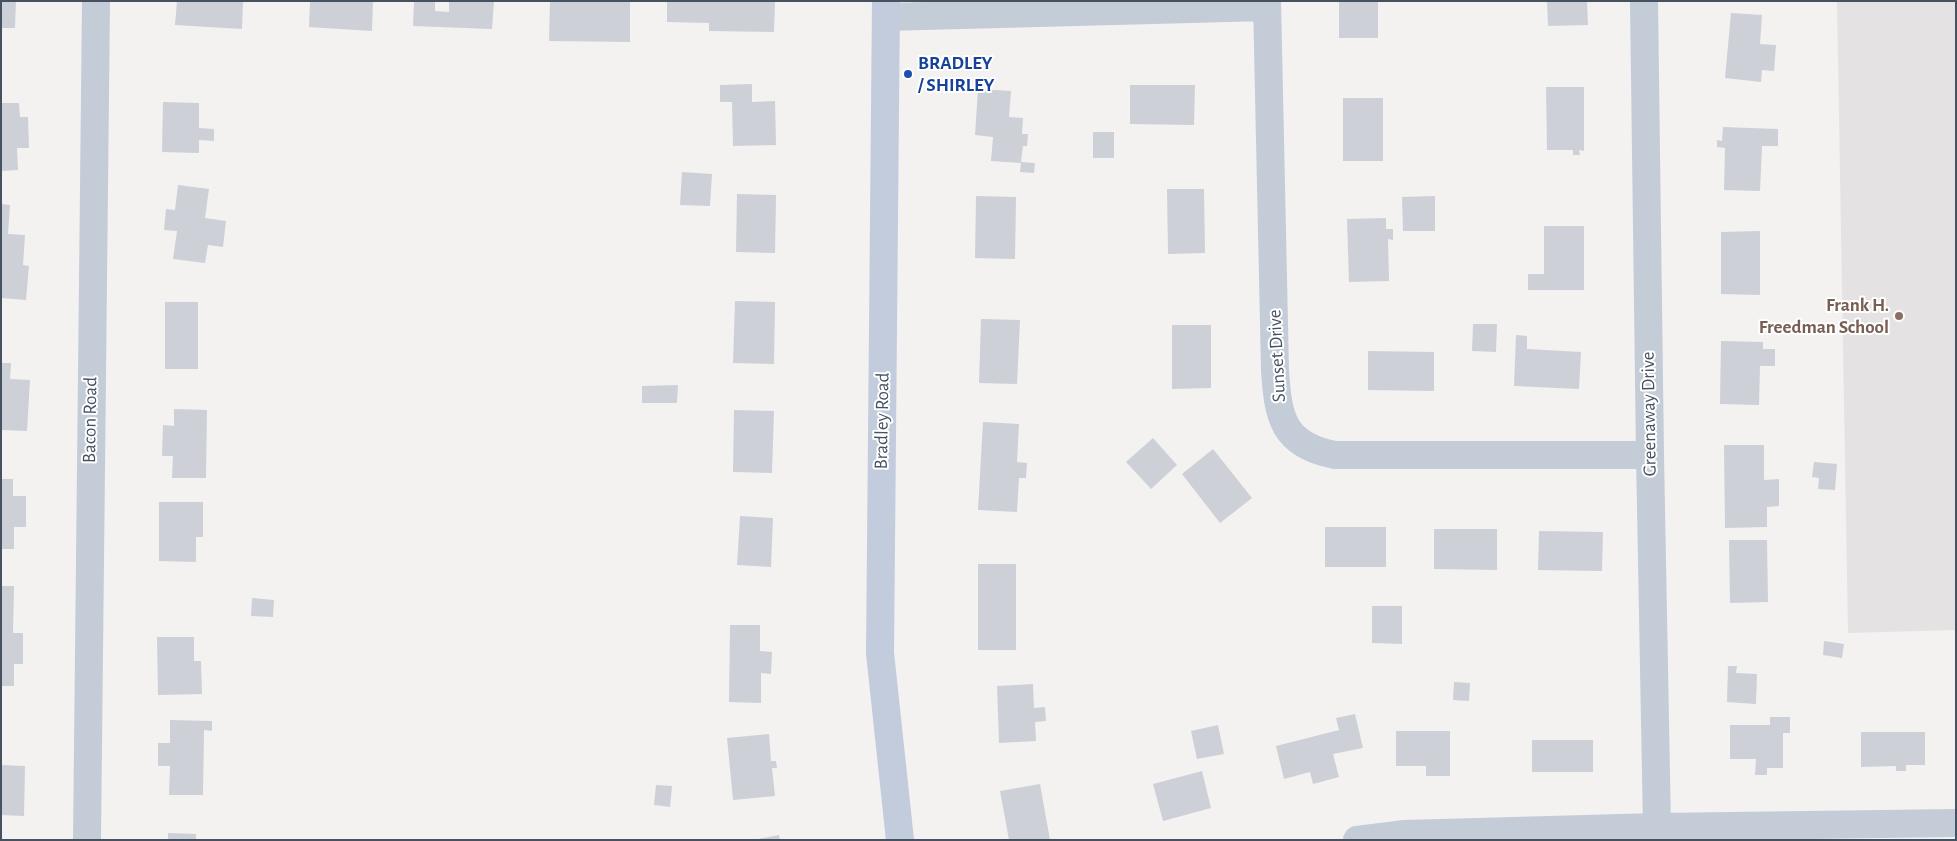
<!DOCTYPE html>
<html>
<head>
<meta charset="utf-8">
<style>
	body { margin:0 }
	#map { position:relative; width:1957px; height:841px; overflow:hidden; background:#f4f1f1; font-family:"Alegreya Sans",sans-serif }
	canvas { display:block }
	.frame { position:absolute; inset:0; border:2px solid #475261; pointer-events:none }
</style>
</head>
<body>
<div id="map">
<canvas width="1957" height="841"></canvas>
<div class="frame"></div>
</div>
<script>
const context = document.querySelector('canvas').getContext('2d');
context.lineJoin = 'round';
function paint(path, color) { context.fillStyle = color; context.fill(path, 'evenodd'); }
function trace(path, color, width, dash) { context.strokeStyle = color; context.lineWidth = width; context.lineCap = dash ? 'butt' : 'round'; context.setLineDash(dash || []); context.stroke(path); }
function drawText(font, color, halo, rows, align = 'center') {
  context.font = font + ' "Alegreya Sans",sans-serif'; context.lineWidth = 4; context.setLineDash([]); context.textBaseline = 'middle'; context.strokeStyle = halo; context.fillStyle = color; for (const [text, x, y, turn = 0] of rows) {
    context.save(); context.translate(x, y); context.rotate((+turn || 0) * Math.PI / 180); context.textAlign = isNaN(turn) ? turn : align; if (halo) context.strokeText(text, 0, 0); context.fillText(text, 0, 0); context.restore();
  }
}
paint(new Path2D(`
	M1837 1H1956V630L1848 633Z`), '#e5e2e3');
paint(new Path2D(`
	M1 1H16L15 28H1Z
	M177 1H243L242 29 175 25Z
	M310 1H373L372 31 309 27Z
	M414 1H435V11L449 12V1H494L492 29 413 26Z
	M550 1H630V42L549 41Z
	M667 1H775L774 32 709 31V23L667 22Z
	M1339 1H1378V38H1339Z
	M1547 1H1587L1588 25 1548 26Z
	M1731 13 1762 15 1760 44 1776 45 1774 71 1762 70 1761 82 1725 78Z
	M752 84V102L775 101 776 145 733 146 732 102H720V85Z
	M1130 85H1195L1194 125 1130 124Z
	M1546 87H1584V151L1579 150 1580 155H1573V150H1547Z
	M978 89 1011 91 1009 117 1023 118 1022 134H1028L1027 146H1023L1021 162 1035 163 1034 173 1020 172 1021 163 991 161 993 137 975 135Z
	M1343 98H1383V161H1343Z
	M163 102 199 103V128L214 129V141L199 140V153L162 152Z
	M1 103H19L20 117H28L29 148H17L18 170 1 171Z
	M1723 127 1778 129V146H1762L1760 191 1724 190 1725 148 1717 147V140L1722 141Z
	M1093 132H1114V158H1093Z
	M682 172 712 174 710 206 680 205Z
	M178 185 209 189 205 218 226 221 223 247 208 245 205 263 173 259 177 231 164 230 166 209 175 210Z
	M1167 189H1204L1205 253 1168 254Z
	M737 194 776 195 775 253 736 252Z
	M976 196 1016 197 1015 259 975 258Z
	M1435 196V231H1403L1402 197Z
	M1 204 10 205 8 234 25 235 23 265 29 266 26 300 1 298Z
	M1386 218V229H1393V240L1388 239 1389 281 1349 282 1347 219Z
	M1544 226H1584V290H1528V274H1544Z
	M1760 231V295L1721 294V232Z
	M735 301 775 302 774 364 733 363Z
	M165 302H198V369H165Z
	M981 319 1020 320 1017 384 979 383Z
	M1473 324H1497L1496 352 1472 351Z
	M1172 325H1211V388L1172 389Z
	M1516 335 1527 336V349L1581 352 1579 389 1514 386Z
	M1721 341 1763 342V349H1775V366H1760L1759 405 1720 404Z
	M1368 351 1434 352V391L1368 390Z
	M1 363H11L10 379 30 380 27 431 1 430Z
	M678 385 677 403H642V386Z
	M174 409 207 410 206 478H172L173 456H162L163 425 174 426Z
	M734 410 774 411 772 473 733 472Z
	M983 422 1019 424 1017 462 1027 463 1026 478H1019L1017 512 978 510Z
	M1153 438 1177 465 1151 489 1126 462Z
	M1724 445H1764V480L1779 479V506L1767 507V527L1725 528Z
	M1213 449 1252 498 1220 523 1182 474Z
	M1814 462 1837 464 1835 490 1818 489 1819 478 1812 477Z
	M1 479H13V496H26V527H14V549H1Z
	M159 502H203V537H196V562L159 561Z
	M740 516 773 518 771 567 737 565Z
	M1325 527H1386V567H1325Z
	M1434 529H1497V570L1434 569Z
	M1539 531 1603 532 1602 571 1538 570Z
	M1729 540H1767L1768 602 1730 603Z
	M978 564H1016V650H978Z
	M1 586H14L13 633H23V664H14V686H1Z
	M252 598 274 600 273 617 251 616Z
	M1372 606H1402V644L1372 643Z
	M730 625H760V651L772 652 771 674 761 673V703L729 702Z
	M157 637H194V661H201L202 694 158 695Z
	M1824 641 1844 644 1842 658 1823 655Z
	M1728 666H1737L1736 673 1757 674 1756 704 1727 702Z
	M1454 682 1470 683 1469 701 1453 700Z
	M1033 684 1034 708 1045 707 1046 721 1035 722 1036 741 999 743 997 686Z
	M1355 714 1363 748 1333 754 1339 777 1313 784 1310 772 1284 779 1276 746 1339 730 1336 718Z
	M1770 717H1790V733H1783V768H1767V775H1755L1756 759H1730V725H1770Z
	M170 720 212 721V731L204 730 203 795H169L170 766H158V743H170Z
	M1218 725 1224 754 1197 759 1191 731Z
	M1396 731H1450V776H1426V766H1396Z
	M1861 732H1925V765H1906V771H1896V766L1861 767Z
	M769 734 771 761H776L777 768H772L775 796 733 800 727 738Z
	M1532 740H1593V772H1532Z
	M1 765 25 766 24 816 1 815Z
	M1202 771 1211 808 1163 821 1153 784Z
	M1040 784 1050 840H1009L1000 791Z
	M656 785 672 786 670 807 654 805Z
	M168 833 196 834V840H168Z
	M779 835 780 840H758V839Z`), '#cdd0d6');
trace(new Path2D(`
	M1267 1 1275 370C1278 418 1283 445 1335 455H1650
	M1644 1 1650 455 1657 827
	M886 17 1267 7
	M87 840 96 1
	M1357 840 1405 834 1657 827 1956 823`), '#c4ccd7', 28);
trace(new Path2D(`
	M886 1 880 653 900 840`), '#c2ccdc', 28);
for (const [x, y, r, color] of [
	[908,74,5,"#1a4fb4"],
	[1899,316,5,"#8d6e63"]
]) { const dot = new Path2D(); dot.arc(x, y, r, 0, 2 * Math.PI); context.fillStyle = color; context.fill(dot); trace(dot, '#fff', 2); }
drawText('bold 19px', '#164399', '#fff', [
	["BRADLEY",918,63],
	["/ SHIRLEY",918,85]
], 'left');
drawText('bold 19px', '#785e54', '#fff', [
	["Frank H.",1889,305],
	["Freedman School",1889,327]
], 'right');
drawText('19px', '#475261', '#fff', [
	["Sunset Drive",1277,356,-93],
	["Greenaway Drive",1649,414,-91],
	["Bacon Road",90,420,-89],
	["Bradley Road",882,421,-89]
]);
</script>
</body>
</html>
